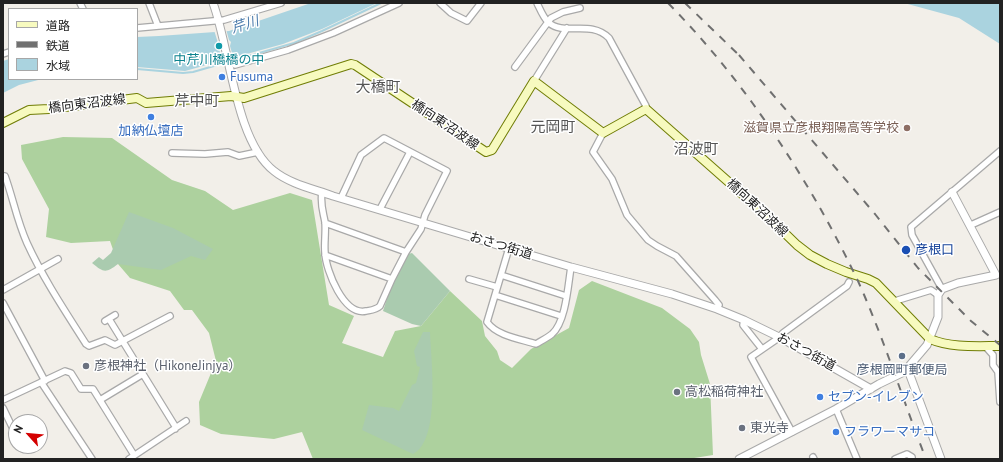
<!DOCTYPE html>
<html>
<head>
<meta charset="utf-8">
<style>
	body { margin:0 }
	#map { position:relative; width:1003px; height:462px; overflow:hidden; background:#f2efe9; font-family:"PT Sans","Noto Sans JP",sans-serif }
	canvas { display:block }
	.frame { position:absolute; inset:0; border:4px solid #222; pointer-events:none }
	.legend { position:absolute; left:8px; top:8px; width:130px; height:72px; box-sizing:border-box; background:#fff; border:1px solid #a7a7a7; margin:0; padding:5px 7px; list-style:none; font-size:12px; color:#222 }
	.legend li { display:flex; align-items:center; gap:8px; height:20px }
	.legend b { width:20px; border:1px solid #a7a7a7 }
	.north { position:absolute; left:8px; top:414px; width:40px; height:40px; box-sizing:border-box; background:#fff; border:1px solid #a7a7a7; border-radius:50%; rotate:297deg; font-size:11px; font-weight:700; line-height:16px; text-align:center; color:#222 }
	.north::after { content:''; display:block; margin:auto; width:14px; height:18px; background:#d40000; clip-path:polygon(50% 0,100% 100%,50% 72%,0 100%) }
</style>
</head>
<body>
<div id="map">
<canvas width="1003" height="462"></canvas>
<div class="frame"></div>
<ul class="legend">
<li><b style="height:5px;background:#f7fabf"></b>道路</li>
<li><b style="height:5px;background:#707070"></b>鉄道</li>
<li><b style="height:11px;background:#aad3df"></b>水域</li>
</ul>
<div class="north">N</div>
</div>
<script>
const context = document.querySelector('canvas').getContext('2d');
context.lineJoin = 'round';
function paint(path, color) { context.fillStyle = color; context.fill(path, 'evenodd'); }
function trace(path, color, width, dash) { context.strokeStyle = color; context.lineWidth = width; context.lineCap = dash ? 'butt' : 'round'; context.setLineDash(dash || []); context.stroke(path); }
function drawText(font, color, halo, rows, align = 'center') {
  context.font = font + ' "PT Sans","Noto Sans JP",sans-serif'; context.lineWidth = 3; context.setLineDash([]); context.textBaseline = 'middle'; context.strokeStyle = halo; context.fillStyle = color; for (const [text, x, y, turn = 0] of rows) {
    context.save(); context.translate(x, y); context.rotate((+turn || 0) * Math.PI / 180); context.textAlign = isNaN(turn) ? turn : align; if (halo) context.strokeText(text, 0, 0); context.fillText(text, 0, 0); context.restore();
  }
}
paint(new Path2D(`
	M63 137 112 138 172 180 205 191 233 210 290 193 312 200 329 305 354 316 342 343 383 357 395 331 421 326 450 291 482 321 485 336 497 351 500 360 512 368 531 349 569 328 579 290 592 281 662 308 690 329 699 342 701 355 710 384 713 455 688 459H313L302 432 274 439 221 434 200 425 199 402 216 361 209 333 192 310H184L170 291 130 278 118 264 110 241 71 243 46 237 49 209 22 159 21 145Z`), '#add19e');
paint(new Path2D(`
	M129 212 173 228 213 249 205 260 191 256 161 270 118 264C106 273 104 273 92 263L99 257 103 260 111 253Z
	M412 253 450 291 421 326 412 324 383 311 393 280 408 254Z
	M423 332H430C431 360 441 440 413 454L362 430 369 405 393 408 399 411 412 385 416 383 420 367 417 366 414 351Z`), '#aacbaf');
paint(new Path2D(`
	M311 3H377L322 29 283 44 185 71 137 67V37L159 36 229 31Z
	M904 3H1000V44L959 18Z
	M9 59V79H42L19 85 3 93V61Z`), '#aad3df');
paint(new Path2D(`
	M226 29 229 40 231 42 230 46 234 60 223 63 219 49 217 46 218 43 214 30Z`), '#f2efe9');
trace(new Path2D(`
	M137 69 183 73 193 72 294 43 322 31 381 3`), '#aad3df', 2);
const minor = new Path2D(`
	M80 3 83 9
	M149 3 158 26
	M440 3 451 13 467 21 481 3
	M537 3C540 9 543 17 548 22 564 37 590 19 609 38L646 106V109
	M137 28 224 20 281 3
	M3 54 9 52
	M235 65 288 50 333 33 399 3
	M515 67 551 18 563 12 580 8
	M534 81 567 28
	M603 133 593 152 612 179 627 215 648 240 657 246 676 256 715 300 719 305 717 309
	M172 153 205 154 228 152 239 156 258 152
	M3 176H5C13 198 17 221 27 243 43 278 65 311 86 344L89 346 105 340 115 345 170 316
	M322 192C320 204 323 211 325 222 326 233 324 243 325 253 326 271 344 316 366 311 372 310 376 310 380 306L392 279 406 252 421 229 425 215 447 171 384 138 361 155 341 198
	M380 209 410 152
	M325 223 406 252
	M971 225 1000 212
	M509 248 487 322C497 336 520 339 536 344 541 341 547 338 552 334 566 322 568 285 571 267
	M325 255 392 279
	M501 275 566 296
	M469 279 497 287
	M942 289 912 235 911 227 1000 151
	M3 290 58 259
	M495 295 561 316
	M895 301 931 290 938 295
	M3 303 45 381
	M109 319 175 426V429
	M744 320 743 325 762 349
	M105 321 115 315
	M985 346 993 355V365L998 372H1000
	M998 372 1000 402
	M41 382 92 459
	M3 400 65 371 71 373 81 389H93L134 455
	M100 400 143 374
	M3 408 16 435
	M836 409 857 459
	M792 432 751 357 780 337 783 333 847 286 849 282
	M21 446 23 449
	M813 457 814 459
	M129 459 186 421
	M895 459 907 454 912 457V459`);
const tertiary = new Path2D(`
	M213 3C230 48 235 141 274 171 290 184 314 189 333 196L571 267 672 294 717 309 744 320 781 338 871 389
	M908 370 941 459
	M739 459 836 409 879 384 908 370 910 365 927 345 938 317V295L942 289 958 283 996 275 952 192`);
const secondary = new Path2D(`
	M3 123 29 110 49 109 137 98 146 103 231 96 244 98 351 64 355 65 486 152 492 150 534 81 603 133 646 109 766 215 797 245 810 255 827 264 846 272 868 279 876 283 930 339C951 348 977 346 1000 346`);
trace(minor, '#a9a9a9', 8);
trace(tertiary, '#a9a9a9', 9);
trace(secondary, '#707d05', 10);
trace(minor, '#fff', 5.5);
trace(tertiary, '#fff', 7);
trace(secondary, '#f7fabf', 8);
trace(new Path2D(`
	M668 3C727 63 774 129 816 201 831 227 845 254 858 281 884 339 903 400 926 459
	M685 3 742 58
	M739 55 875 214 918 268 971 321 1000 345`), '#707070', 2, [8, 8]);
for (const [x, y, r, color] of [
	[219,46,4,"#0f9aa8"],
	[222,77,4,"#3f7fe0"],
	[151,117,4,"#3f7fe0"],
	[907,128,4,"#8d6e63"],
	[906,250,5,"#1a4fb4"],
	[902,356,4,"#5c6f8a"],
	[86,366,4,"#6b7280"],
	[677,392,4,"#6b7280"],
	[820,397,4,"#3f7fe0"],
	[742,428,4,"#6b7280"],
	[836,432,4,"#3f7fe0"]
]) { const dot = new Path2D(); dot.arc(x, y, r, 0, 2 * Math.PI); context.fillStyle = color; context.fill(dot); trace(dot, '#fff', 1.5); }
drawText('13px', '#0d838f', '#fff', [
	["中芹川橋橋の中",219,60]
]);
drawText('13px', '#366cbe', '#fff', [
	["Fusuma",230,77],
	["加納仏壇店",151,131,"center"],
	["セブン-イレブン",828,397],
	["フラワーマサコ",844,432]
], 'left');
drawText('13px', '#222', '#fff', [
	["橋向東沼波線",87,104,-7],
	["橋向東沼波線",445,125,34],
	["橋向東沼波線",757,208,43],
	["おさつ街道",501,246,17],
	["おさつ街道",806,352,29]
]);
drawText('13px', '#785e54', '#fff', [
	["滋賀県立彦根翔陽高等学校",899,128]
], 'right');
drawText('13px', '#164399', '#fff', [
	["彦根口",915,250]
], 'left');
drawText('13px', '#5b616d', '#fff', [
	["彦根神社（HikoneJinjya）",94,366],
	["高松稲荷神社",685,392],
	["東光寺",750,428]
], 'left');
drawText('13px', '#4e5e75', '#fff', [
	["彦根岡町郵便局",902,370]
]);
drawText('italic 14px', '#4a7aab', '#fff', [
	["芹川",245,25,-17]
]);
drawText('15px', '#555', '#fff', [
	["大橋町",378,88],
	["芹中町",197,102],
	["元岡町",553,128],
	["沼波町",696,150]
]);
</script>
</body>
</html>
